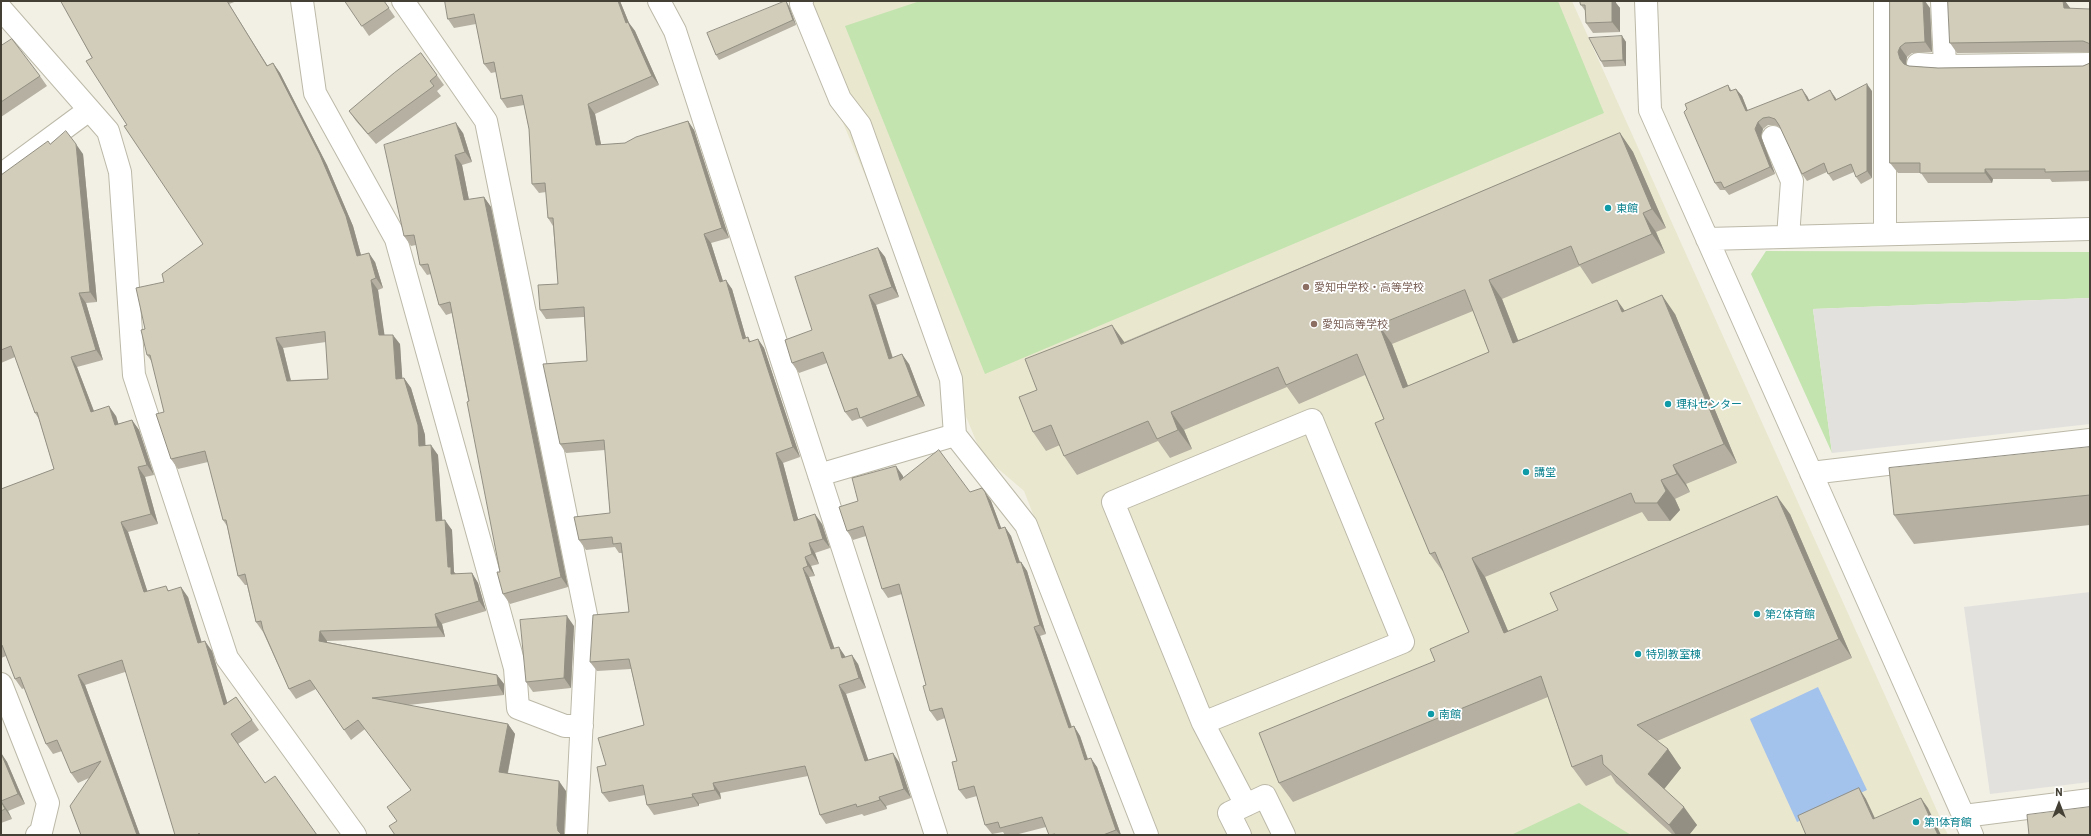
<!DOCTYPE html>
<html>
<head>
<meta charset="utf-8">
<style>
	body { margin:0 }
	#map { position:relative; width:2091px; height:836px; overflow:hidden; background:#f2f0e5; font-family:Barlow,sans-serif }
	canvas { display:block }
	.frame { position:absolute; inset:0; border:2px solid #444035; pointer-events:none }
	.north { position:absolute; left:2039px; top:784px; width:40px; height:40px; -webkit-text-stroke:3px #fff; paint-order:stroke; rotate:0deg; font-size:11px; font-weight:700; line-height:16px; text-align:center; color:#444035 }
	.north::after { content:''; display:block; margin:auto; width:14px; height:18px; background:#444035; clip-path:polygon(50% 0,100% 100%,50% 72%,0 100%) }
</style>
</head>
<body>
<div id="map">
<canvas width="2091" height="836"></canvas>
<div class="frame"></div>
<div class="north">N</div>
</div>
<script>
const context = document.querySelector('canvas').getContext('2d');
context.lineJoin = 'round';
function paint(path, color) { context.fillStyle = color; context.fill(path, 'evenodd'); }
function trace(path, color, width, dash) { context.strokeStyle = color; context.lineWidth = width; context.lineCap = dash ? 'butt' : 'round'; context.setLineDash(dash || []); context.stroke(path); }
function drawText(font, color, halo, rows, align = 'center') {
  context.font = font + ' Barlow,"Noto Sans JP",sans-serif'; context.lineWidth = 3.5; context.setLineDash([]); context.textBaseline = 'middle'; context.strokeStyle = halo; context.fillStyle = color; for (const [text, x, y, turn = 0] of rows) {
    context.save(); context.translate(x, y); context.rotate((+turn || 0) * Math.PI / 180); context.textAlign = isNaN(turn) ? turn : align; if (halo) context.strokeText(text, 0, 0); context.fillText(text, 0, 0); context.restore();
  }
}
paint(new Path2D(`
	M792 1H1572L1948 835H1158L1024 491 982 455Z`), '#eae7cf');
paint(new Path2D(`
	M920 1H1558L1604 113 985 374 845 26Z
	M1766 251 2090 252V298L1813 309 1832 453 1751 274Z
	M1579 803 1631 835H1511Z`), '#c3e4af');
paint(new Path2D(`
	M2090 298V424L1832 453 1813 309Z
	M2090 592V782L1990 794 1964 607Z`), '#e2e1dd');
paint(new Path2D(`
	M1818 687 1867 790 1797 822 1750 719Z`), '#a3c2ec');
const minor = new Path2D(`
	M302 1 315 93 396 239 515 668 518 708 565 726H582
	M403 1 486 121 587 620 576 835
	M659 1 675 31 936 835
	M802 1 801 4 840 99 860 125 951 379 955 435
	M1646 1 1650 110 1972 835
	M1942 1 1945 66
	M1 9 108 131 120 172 134 375 227 658 355 835
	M1918 64 1945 66 2090 64
	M1773 137 1792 181 1788 237
	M1 175 89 110
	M1885 234V1
	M1707 239 2090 229
	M1312 420 1403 642 1203 723 1113 502Z
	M1811 473 2090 440
	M819 475 955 435 1026 525 1147 835
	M1 684 48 803 41 832 37 835
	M1203 723 1246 805
	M1964 816 2090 800
	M1240 835 1229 813 1265 796 1284 835`);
trace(minor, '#bcb9a8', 24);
trace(minor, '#fff', 22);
paint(new Path2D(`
	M61 1H237L229 4 267 66 273 63 280 73 327 165 353 226 361 255 375 262 383 288 378 290 384 335 400 344 402 378H404L411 388 425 435V445L438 455 442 520 452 530 454 572 456 574 472 573 478 583 486 611 442 624 445 637 327 641V642L497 675 504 684V695L408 705 508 724 515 734 508 773 566 791 564 835 397 821 411 790 365 729 351 740 316 689 296 699 289 689 263 632 256 622 247 585H245L238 576 227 526 223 520 208 462 178 469 171 459 164 412 152 362 147 355 145 329 164 282 203 244 127 125 92 58ZM326 342 328 379 291 380 283 348Z
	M345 1H384L395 17 369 36Z
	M445 1H620L629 23 635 31 659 85 595 114 601 145 625 143 688 121 694 130 729 238 711 243 723 281 732 289 746 338 748 337 751 342 758 339 764 348 800 457 783 463 798 520 822 524 830 548 815 553 819 564 811 566 815 576 809 577 834 648 845 657 858 664 866 688 846 694 868 760 899 762 911 798 886 806 887 809 864 816 862 814 826 824 820 815 808 776 720 793 721 799 699 804V806L654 815 647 805 645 795 609 802 602 793 606 765 644 725 631 669 597 671 590 662 629 612 622 553H619L615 547 586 550 579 540 610 513 605 450 566 453 560 444 587 361 584 317 546 319 540 310 558 284 553 226 548 218 546 192 539 193 532 184 529 129 524 105 507 108 501 99 496 72 491 73 484 64 476 24 454 28 448 19Z
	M1580 1H1616V3L1620 8V32L1593 33 1586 23V12L1581 5Z
	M1890 1 1930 8 1932 52 1912 53 1907 57 1906 63V65L1909 66 1938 68 2083 66 2090 63V181L2052 182 2050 179H1993L1992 183H1928L1921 173H1898L1890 163Z
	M1948 1H2065L2070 9H2090V52L1957 53 1950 43Z
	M789 6 796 25 719 60 716 55Z
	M1622 36 1626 42V66L1604 67 1601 61Z
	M1 46 40 76 47 86 1 117Z
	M421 53 444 85 437 91 441 96 376 144 356 121 349 111Z
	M1728 85 1732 91 1736 89 1742 96 1748 111 1807 96 1809 100 1835 97 1836 99 1872 91V178L1861 184 1856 177 1854 172 1833 181 1827 172 1807 181 1802 174 1780 127 1774 125H1768L1763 129 1761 136 1775 174 1729 195 1725 190H1720L1715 183Z
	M463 133 472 162 462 165 469 200 484 197 491 207 568 587 510 604 503 594 500 572 452 313 446 315 439 305 431 274 427 275 420 265 416 245 411 246 404 236Z
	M1620 133 1633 152 1666 228 1656 232 1665 253 1592 284 1580 266 1502 299 1518 340 1625 311 1675 314 1737 463 1686 484 1690 492 1675 499 1680 510 1670 521H1648L1642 512 1485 577 1508 631 1790 514 1852 658 1657 741 1668 749 1681 768 1664 789 1697 825 1689 835H1673L1616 783 1611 775 1586 786 1572 767 1548 697 1293 802 1279 783 1435 661 1469 632 1444 573 1430 554 1384 419 1365 375 1299 404 1287 387 1184 430 1192 449 1170 458 1158 441 1077 475 1064 456 1060 445 1046 451 1033 432 1037 390 1124 342ZM1473 311 1489 352 1408 386 1392 344Z
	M50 144 83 154 97 302 86 303 103 360 77 367 94 411 116 416 118 424 132 420 139 430 154 475 145 477 158 524 128 532 147 591 169 590 188 597 201 642 212 651 227 703 236 697 259 730 238 744 265 783 317 835 125 672 85 685 140 835H81L89 778 78 783 71 773 62 751 53 754 46 744 25 688 22 689 15 679 6 656 1 658V489L54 469 39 419 35 413 15 357 1 363V175Z
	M878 248 885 257 899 297 876 305 893 358 909 364 925 406 867 427 861 418 852 421 845 412 827 363 799 373 792 363 812 330Z
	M2090 447V525L1914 544 1894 515Z
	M903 476V477L970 492H985L991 501 1001 528 1005 527 1011 536 1020 562H1021L1027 571 1046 634 1040 636 1072 727 1074 726 1080 736 1088 759 1097 767 1121 835H1049L1046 827 1015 835H1005L1003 832 992 834 985 825 977 796 966 799 959 790 957 761 945 718 937 721 930 711 926 685 902 594 888 598 882 589 866 536 853 540 847 531 858 501Z
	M574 626 571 688 533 692 526 682Z
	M1 753 7 762 25 804 8 811 12 819 1 823Z`), '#b5b0a1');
paint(new Path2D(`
	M227 1 274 76 267 66Z
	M618 1H620L629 23 635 31 659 85 652 76 626 23Z
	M786 1 789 6 796 25 793 20Z
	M1611 1H1616V3L1620 8V32L1612 22Z
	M1923 1H1925L1930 8 1932 52 1925 42Z
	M2063 1H2065L2071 9 2064 8Z
	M1622 36 1626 42V66L1623 60Z
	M1900 47 1907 57 1906 63 1907 70 1900 59 1898 52Z
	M273 63 280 73 327 165 353 226 364 266 357 256Z
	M1867 84 1872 91V178L1867 171Z
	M1736 89 1742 96 1751 119 1746 111Z
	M1802 89 1807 96 1813 108 1808 101Z
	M1830 90 1835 97 1840 107 1835 100Z
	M588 104 595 114 603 154 596 145Z
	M688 121 694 130 729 238 722 228Z
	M1758 122 1763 129 1761 136 1775 174 1770 167 1755 129Z
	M456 123 463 133 472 162 465 152Z
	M1620 133 1633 152 1666 228 1652 209Z
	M76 144 83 154 97 302 90 292Z
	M455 155 462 165 471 210 464 200Z
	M1985 169 1993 179 1992 183 1985 173Z
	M484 197 491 207 568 587 561 577Z
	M1643 213 1656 232 1665 253 1652 234Z
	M704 234 711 243 726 291 720 282Z
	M878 248 885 257 899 297 892 287Z
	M369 253 375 262 383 288 376 278Z
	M371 280 378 290 386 345 379 335Z
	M726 280 732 289 749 348 743 339Z
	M1489 280 1502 299 1526 361 1513 343Z
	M79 293 86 303 103 360 96 350Z
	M869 295 876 305 896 369 889 359Z
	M1662 295 1675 314 1737 463 1724 444Z
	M1617 300 1630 318 1622 312Z
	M1112 325 1125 343 1121 344Z
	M1379 325 1392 344 1416 407 1403 388Z
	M393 335 400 344 403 388 396 379Z
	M276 338 283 348 293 390 287 381Z
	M758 339 764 348 800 457 793 447Z
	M902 354 909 364 925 406 918 396Z
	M71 357 77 367 98 422 91 412Z
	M404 378 411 388 425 435 426 456 419 446Z
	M109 406 116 416 122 435 115 425Z
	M1171 412 1184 430 1192 449 1178 430Z
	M132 420 139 430 154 475 147 465Z
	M431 445 438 455 443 530 436 521Z
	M776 453 783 463 801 530 794 521Z
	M1673 465 1686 484 1690 492 1677 474Z
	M896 466 903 476 906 489 900 480Z
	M138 467 145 477 158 524 151 514Z
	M1661 480 1675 499 1680 510 1670 521 1657 503Z
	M985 492 991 501 1005 538 999 529Z
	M1777 496 1790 514 1852 658 1839 639Z
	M815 514 822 524 830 548 823 539Z
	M445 520 452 530 454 572 458 576 451 574 448 567Z
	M121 522 128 532 151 602 144 592Z
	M1005 527 1011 536 1023 572 1017 563Z
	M809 543 815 553 819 564 812 554Z
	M805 557 811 566 815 576 808 566Z
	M1472 558 1485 577 1517 652 1504 633Z
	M1021 562 1027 571 1046 634 1040 625Z
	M803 568 809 577 838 658 831 649Z
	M472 573 478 583 486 611 479 601Z
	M181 587 188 597 205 653 198 643Z
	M435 614 442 624 445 637 438 627Z
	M567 616 574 626 571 688 564 678Z
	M1034 627 1040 636 1075 737 1069 728Z
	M320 631 327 641 326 650 319 641Z
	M205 641 212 651 231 715 224 705Z
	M839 647 845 656 849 667 842 658Z
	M852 655 858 664 866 688 859 678Z
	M78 675 85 685 140 835H137Z
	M497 675 504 684V695L498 685Z
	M839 685 846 694 872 771 865 761Z
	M508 724 515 734 506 781 499 772Z
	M1074 726 1080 736 1091 769 1085 760Z
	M1668 749 1681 768 1661 793 1648 774Z
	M1 753 7 762 25 804 18 794Z
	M893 753 899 762 911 798 904 789Z
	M1091 758 1097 767 1121 835H1120L1116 830Z
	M559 781 566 791 564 835H561L558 831 557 825Z
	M713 783 720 793 721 799 715 790Z
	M1859 788 1866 799 1880 829 1873 819Z
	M692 794 699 804V806L693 797Z
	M879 797 886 806 887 809 880 800Z
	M1921 798 1928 808 1941 835H1938Z
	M1 801 8 811 12 819 5 809Z
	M1684 807 1697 825 1689 835H1676L1669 825Z`), '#939083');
const building = new Path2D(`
	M61 1H227L267 66 273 63 320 155 346 216 357 256 369 253 376 278 371 280 379 335H393L396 379 404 378 418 425 419 446 431 445 436 521 445 520 448 567H451V574L472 573 479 601 435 614 438 627 320 631 319 641 497 675 498 685 372 698 508 724 499 772 559 781 557 825 558 831 562 835H395L389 826 397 821 387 807 411 790 358 720 344 730 310 680 289 689 263 630 261 621 256 622 245 574 238 576 226 520H223L205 451 171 459 156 414 164 412 150 355H147L141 330 145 329 136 288 164 282 162 274 203 244 124 126 127 125 86 61 92 58ZM325 332 328 379 287 381 276 338Z
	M345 1H384L389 8 362 26Z
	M445 1H618L626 23 628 22 652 76 588 104 596 145 625 143 636 137 688 121 722 228 704 234 720 282 726 280 743 339 748 337 749 342 758 339 793 447 776 453 794 521 815 514 823 539 809 543 812 554 805 557 808 566 803 568 831 649 839 647 842 658 852 655 859 678 839 685 865 761 893 753 904 789 879 797 880 800 857 807 856 804 820 815 805 766 713 783 715 790 692 794 693 797 647 805 643 785 602 793 597 767 606 765 598 738 644 725 629 659 590 662 593 615 629 612 621 543 613 544 612 537 579 540 574 517 610 513 604 440 560 444 543 364 587 361 584 307 540 310 538 285 558 284 553 218H548L545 183 532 184 529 129 522 95 501 99 494 62 484 64 474 14 448 19Z
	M785 1H786L793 20 716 55 707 33Z
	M1580 1H1612V22L1586 23 1585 5H1581Z
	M1890 1H1923L1925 42 1905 43 1900 47 1898 52 1900 59 1904 64 1909 66 1938 68 2083 66 2090 63V171L2045 172V169H1985V173H1920V163H1890Z
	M1948 1H2063L2064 8 2090 9V44L2088 43 2083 41 1950 43Z
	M1622 36 1623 60 1601 61 1589 38Z
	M12 39 40 76 1 102V46Z
	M421 53 437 75 430 81 434 86 368 134 349 111 394 73Z
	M1867 84V171L1856 177 1851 164 1828 174 1824 163 1802 174 1779 125 1775 119 1769 117 1763 118 1758 122 1755 129 1770 167 1724 188 1721 182 1715 183 1684 112 1687 109 1685 104 1728 85 1730 91 1736 89 1746 111 1802 89 1808 101 1830 90 1835 100Z
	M456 123 465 152 455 155 464 200 484 197 561 577 503 594 497 572H500L467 402 469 401 450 302 439 305 428 264 420 265 414 235 404 236 384 145Z
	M66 131 76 144 90 292 79 293 96 350 71 357 91 412 109 406 115 425 132 420 147 465 138 467 151 514 121 522 144 592 166 586 168 591 181 587 198 643 205 641 224 705 236 697 252 720 231 734 265 783 275 776 317 835H200L199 833 198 835H175L122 660 78 675 137 835H81L70 806 101 761 71 773 57 740 46 744 20 677 15 679 2 645H1V489L54 469 37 412 35 413 11 346 1 350V175L48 141 50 144Z
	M1620 133 1652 209 1643 213 1652 234 1579 265 1571 246 1489 280 1513 343 1617 300 1622 312 1662 295 1724 444 1673 465 1677 474 1661 480 1666 491 1657 503H1635L1631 493 1472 558 1504 633 1558 610 1550 593 1777 496 1839 639 1637 725 1668 749 1648 774 1684 807 1669 825 1603 764 1602 755 1572 767 1541 676 1279 783 1259 733 1435 661 1430 649 1469 632 1435 552 1430 554 1375 423 1384 419 1357 354 1286 385 1278 367 1171 412 1178 430 1157 439 1148 421 1064 456 1051 425 1033 432 1019 397 1037 390 1025 359 1112 325 1121 344ZM1465 290 1489 352 1403 388 1379 325Z
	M878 248 892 287 869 295 889 359 902 354 918 396 860 418 857 408 845 412 823 352 792 363 785 340 812 330 795 277Z
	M2090 447V495L1894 515 1889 468Z
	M939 450 970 492 982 488 985 492 999 529 1005 527 1017 563 1021 562 1040 625 1034 627 1069 728 1074 726 1085 760 1091 758 1116 830 1103 835H1055V834L1049 835 1042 817 1000 828 998 822 985 825 974 786 959 790 952 762 957 761 942 708 930 711 923 686 926 685 899 584 882 589 863 526 847 531 839 507 858 501 852 478 896 466 900 480Z
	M567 616 564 678 526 682 520 620Z
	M1 753 18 794 1 801 5 809 1 811Z
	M1859 788 1873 819 1921 798 1938 835H1806L1798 816Z
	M2090 807V835H2029L2027 815Z`);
paint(building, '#d2cdbb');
trace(building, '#939083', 1);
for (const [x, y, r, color] of [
	[1608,208,4,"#0f9aa8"],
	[1306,287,4,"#8d6e63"],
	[1314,324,4,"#8d6e63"],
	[1668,404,4,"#0f9aa8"],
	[1526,472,4,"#0f9aa8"],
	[1757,614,4,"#0f9aa8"],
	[1638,654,4,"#0f9aa8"],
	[1431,714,4,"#0f9aa8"],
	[1916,822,4,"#0f9aa8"]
]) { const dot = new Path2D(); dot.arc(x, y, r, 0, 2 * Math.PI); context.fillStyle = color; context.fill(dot); trace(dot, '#fff', 1.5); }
drawText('11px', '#0d838f', '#fff', [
	["東館",1616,208],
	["理科センター",1676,404],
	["講堂",1534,472],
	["第2体育館",1765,614],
	["特別教室棟",1646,654],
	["南館",1439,714],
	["第1体育館",1924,822]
], 'left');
drawText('11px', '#785e54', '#fff', [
	["愛知中学校・高等学校",1314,287],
	["愛知高等学校",1322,324]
], 'left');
</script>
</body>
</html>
